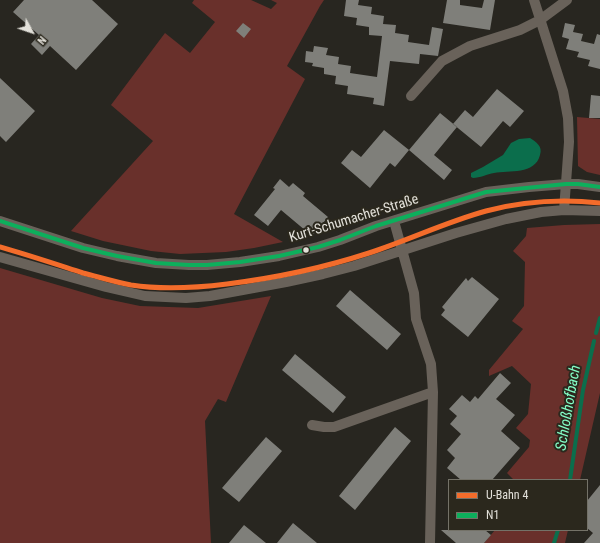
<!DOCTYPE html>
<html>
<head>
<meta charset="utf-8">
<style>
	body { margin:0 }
	#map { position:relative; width:600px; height:543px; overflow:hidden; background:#282620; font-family:"Roboto Condensed",sans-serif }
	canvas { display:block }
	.legend { position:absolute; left:448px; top:479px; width:140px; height:52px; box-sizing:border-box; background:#2b281d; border:1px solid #747268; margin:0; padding:5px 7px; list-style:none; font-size:12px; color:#e2e0d9 }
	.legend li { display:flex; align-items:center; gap:8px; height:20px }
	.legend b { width:20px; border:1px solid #747268 }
	.north { position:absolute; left:12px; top:12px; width:40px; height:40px; -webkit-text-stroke:3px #2b281d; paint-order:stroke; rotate:130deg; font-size:11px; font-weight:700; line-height:16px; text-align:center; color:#e2e0d9 }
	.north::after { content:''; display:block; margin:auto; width:14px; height:18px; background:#e2e0d9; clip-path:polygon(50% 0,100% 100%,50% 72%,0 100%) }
</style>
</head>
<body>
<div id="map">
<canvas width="600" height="543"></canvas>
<ul class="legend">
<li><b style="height:5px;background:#f36c2b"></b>U-Bahn 4</li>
<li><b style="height:5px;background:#0daf5c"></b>N1</li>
</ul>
<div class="north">N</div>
</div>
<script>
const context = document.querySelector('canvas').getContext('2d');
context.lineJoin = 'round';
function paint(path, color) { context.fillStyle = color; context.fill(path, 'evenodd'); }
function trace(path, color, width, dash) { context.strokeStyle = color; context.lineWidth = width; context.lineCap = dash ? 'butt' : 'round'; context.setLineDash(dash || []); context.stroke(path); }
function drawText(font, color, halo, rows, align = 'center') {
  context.font = font + ' "Roboto Condensed",sans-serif'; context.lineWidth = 4; context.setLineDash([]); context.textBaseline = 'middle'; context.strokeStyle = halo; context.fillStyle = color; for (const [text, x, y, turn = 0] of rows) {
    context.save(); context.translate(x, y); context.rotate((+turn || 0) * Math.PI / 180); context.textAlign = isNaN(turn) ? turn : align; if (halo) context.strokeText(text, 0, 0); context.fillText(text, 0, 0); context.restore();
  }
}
paint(new Path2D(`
	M194 0H251L271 9 277 3 271 0H324L320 6 287 66 305 79 234 214 283 242 254 248 226 252 180 254 151 251 103 241 71 231 153 141 111 105 165 33 190 53 215 22 192 3Z
	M577 117 600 119V175L587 172 578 166Z
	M600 224V393L580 480H514L507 473 529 447 530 440 516 428 528 414 531 384 512 366 489 376V370L523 329 512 321 524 306 525 262 513 251 526 236 527 228 564 225Z
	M0 268 102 298 140 306 198 308 271 296 226 402 218 399 205 421 211 543H0Z
	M495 530H568L565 543H484Z`), '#69302b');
paint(new Path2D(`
	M530 138C536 142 543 146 540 155 535 175 509 170 494 173 487 174 480 178 473 178L471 177V173L483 167 503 155 511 143 519 139Z`), '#0b6e4c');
trace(new Path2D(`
	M596 333 600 318
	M570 480 583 390 594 341
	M554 543 558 530`), '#0b6e4c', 4);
paint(new Path2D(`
	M24 0H92L118 24 76 70 50 46 42 55 31 44 39 35 13 12Z
	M346 0H359L358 5 372 7 371 14 384 16 383 24 396 25 395 33 409 35 408 42 429 45 432 27 443 29 438 56 420 54 419 64 390 61 384 106 373 104 374 98 347 94 348 86 335 84 336 76 324 74V68L312 66 313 63 305 62 306 51 313 52 314 46 328 48 326 55 339 57 338 64 351 66 350 73 377 77 382 36 369 35V27L356 25 357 18 344 16Z
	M447 0H460V5L482 8 484 0H495L490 30 443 23Z
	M243 23 251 29 244 38 236 31Z
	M565 23 575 25 573 32 583 34 581 41 594 44 597 34 600 35V69L588 66 590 60 577 57 579 52 566 49 569 39 562 37Z
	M0 78 35 111 6 142 0 136Z
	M497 89 524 111 510 127 503 121 481 147 453 124 465 110 473 117Z
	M591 95 600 96V118H589Z
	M440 113 457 127 434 155 452 170 444 180 409 150Z
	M384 130 409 150 395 167 390 163 370 188 341 163 352 150 361 157Z
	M280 179 289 187 293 183 305 193 303 196 328 217 312 236 281 210 268 226 254 215 275 189 273 188Z
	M472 277 499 299 468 337 441 315 445 310 442 307 466 278 468 281Z
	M350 290 401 334 387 350 336 306Z
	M295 354 346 397 333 413 282 370Z
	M500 373 511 383 496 399 515 415 501 431 520 448 492 480H461L447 468 455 458 447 450 461 434 450 424 457 416 449 409 462 395 470 402 475 396 478 399Z
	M395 427 411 441 355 510 339 496Z
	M266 437 282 451 239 502 222 488Z
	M600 485V543H584L593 533 587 528V501Z
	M293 523 317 543H277Z
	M244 525 266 543H229Z
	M441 530H485L491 535 484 543H456Z`), '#7f7f7a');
trace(new Path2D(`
	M534 0 563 91 568 118 569 142 564 210
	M411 96 442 61 470 46 520 30 540 20 567 0
	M0 221 83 248 117 256 156 263 189 265H207L240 262 279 256 318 247 340 240 376 226 486 192 529 187 566 184H578L600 187
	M394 221 414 293 416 319 431 364 433 392 430 543
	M0 257 106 287 145 296 186 298 210 296 286 282 323 274 354 266 456 233 506 219 541 212 564 210 600 211
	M312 425 324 427H334L433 392`), '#69625a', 10);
trace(new Path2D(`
	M0 221 83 248 117 256 156 263 189 265H207L240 262 279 256 318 247 340 240 376 226 486 192 566 184H578L600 187`), '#0daf5c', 4);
trace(new Path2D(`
	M0 247C28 255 55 264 83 273 99 277 115 282 131 285 163 290 195 288 227 284 275 278 323 268 369 253 409 240 446 222 486 211 524 201 562 199 600 203`), '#f36c2b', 5);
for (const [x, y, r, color] of [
	[306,250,3.5,"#e2e0d9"]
]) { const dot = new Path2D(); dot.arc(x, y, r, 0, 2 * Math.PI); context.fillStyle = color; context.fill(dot); trace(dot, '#2b281d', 1.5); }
drawText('14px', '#e2e0d9', '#2b281d', [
	["Kurt-Schumacher-Straße",354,219,-17]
]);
drawText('italic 15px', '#84fec7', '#2b281d', [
	["Schloßhofbach",569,408,-80]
]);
</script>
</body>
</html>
